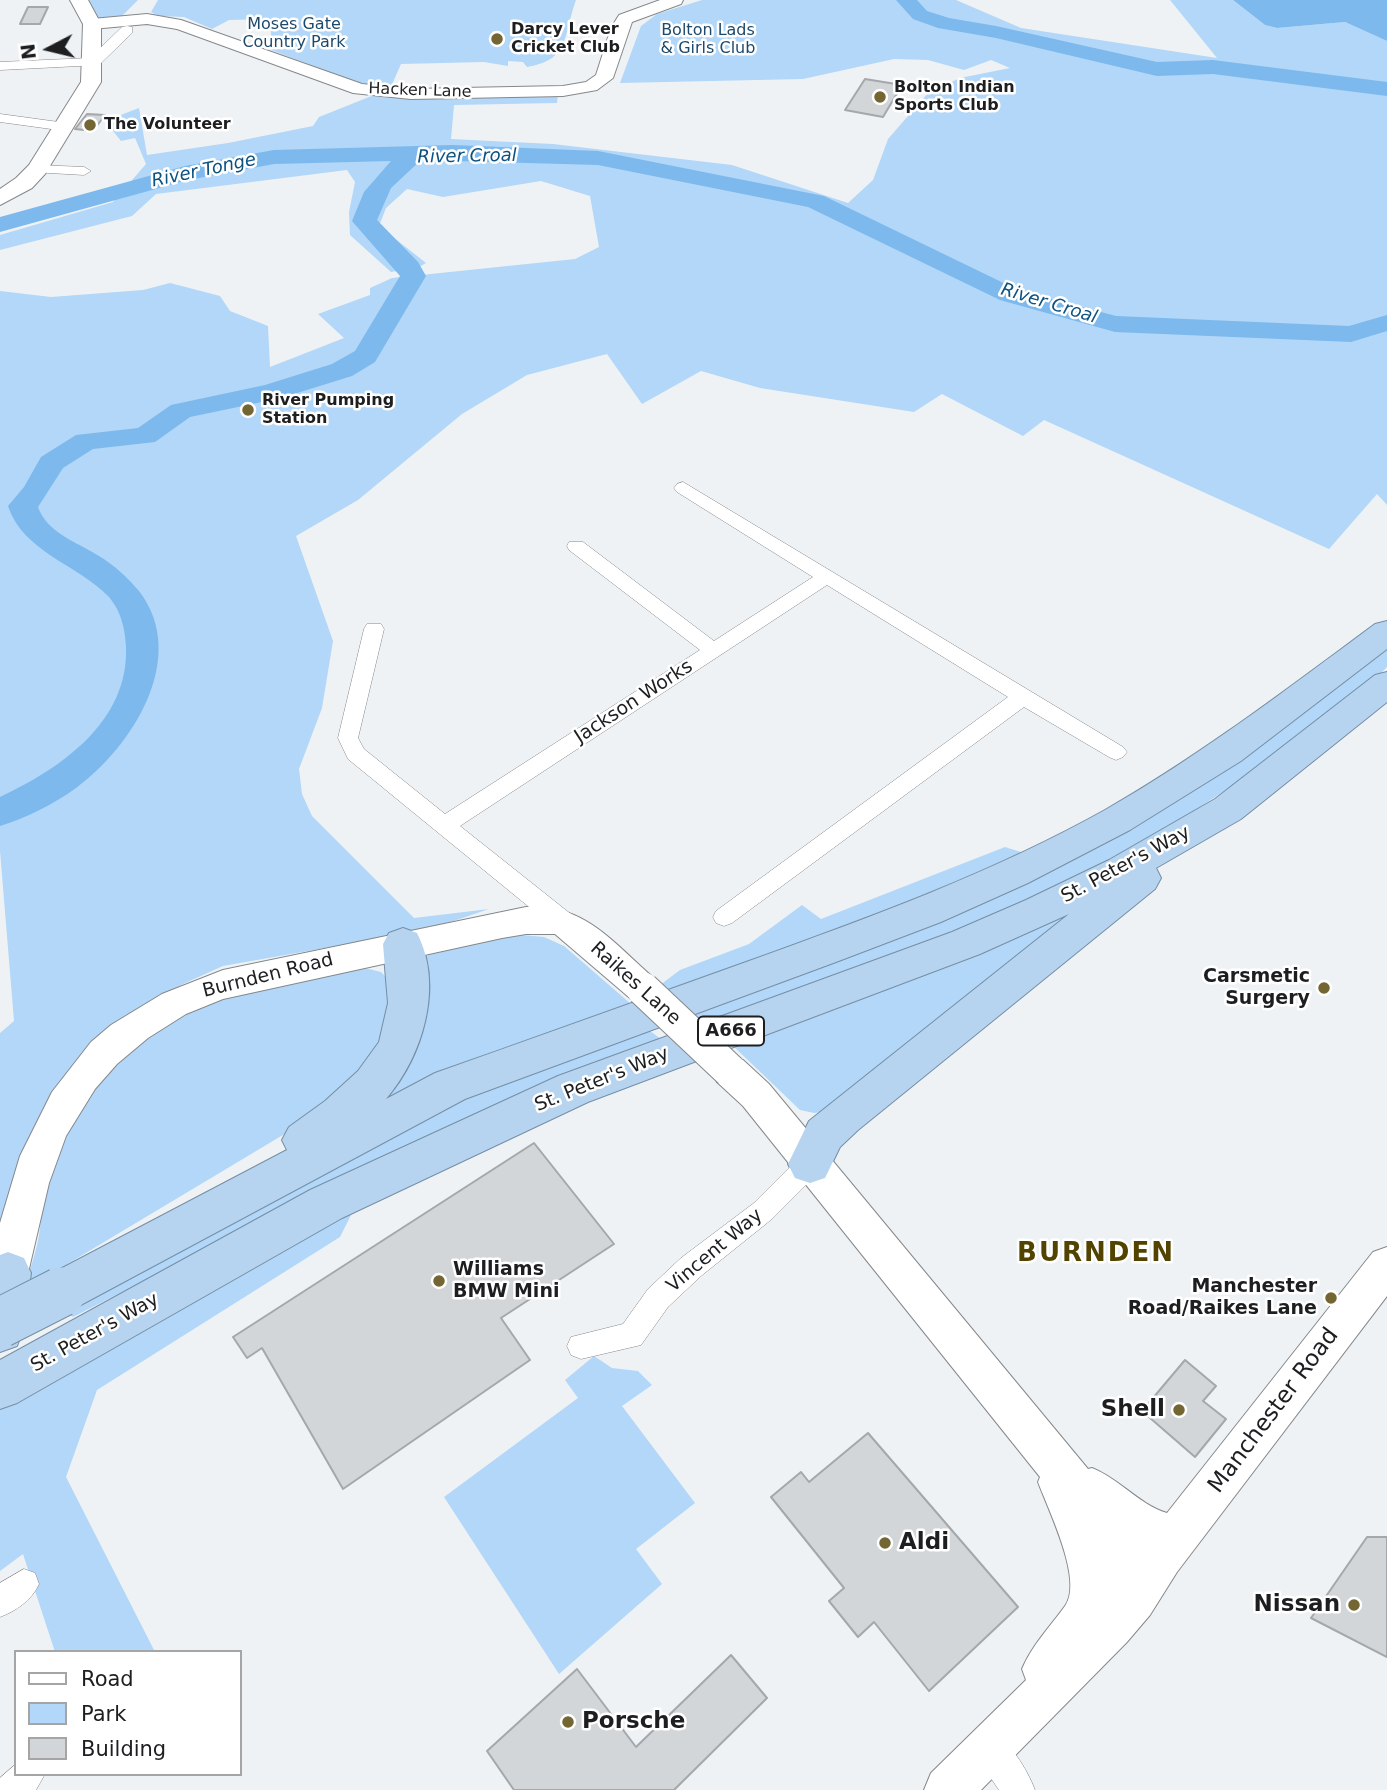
<!DOCTYPE html>
<html>
<head>
<meta charset="utf-8">
<style>
	body { margin:0 }
	#map { position:relative; width:1387px; height:1790px; overflow:hidden; background:#eff2f5; font-family:"DejaVu Sans",sans-serif }
	canvas { display:block }
	.legend { position:absolute; left:14px; top:1650px; width:228px; height:126px; box-sizing:border-box; background:#fff; border:2px solid #a5a5a6; margin:0; padding:9px 12px; list-style:none; font-size:21px; color:#1d1e20 }
	.legend li { display:flex; align-items:center; gap:14px; height:35px }
	.legend b { width:35px; border:2px solid #a5a5a6 }
	.north { position:absolute; left:14px; top:14px; width:70px; height:70px; -webkit-text-stroke:5px #fff; paint-order:stroke; rotate:263deg; font-size:19px; font-weight:700; line-height:28px; text-align:center; color:#1d1e20 }
	.north::after { content:''; display:block; margin:auto; width:24px; height:32px; background:#1d1e20; clip-path:polygon(50% 0,100% 100%,50% 72%,0 100%) }
</style>
</head>
<body>
<div id="map">
<canvas width="1387" height="1790"></canvas>
<ul class="legend">
<li><b style="height:9px;background:#fff"></b>Road</li>
<li><b style="height:19px;background:#b2d7f8"></b>Park</li>
<li><b style="height:19px;background:#d2d6d9"></b>Building</li>
</ul>
<div class="north">N</div>
</div>
<script>
const context = document.querySelector('canvas').getContext('2d');
context.lineJoin = 'round';
function paint(path, color) { context.fillStyle = color; context.fill(path, 'evenodd'); }
function trace(path, color, width, dash) { context.strokeStyle = color; context.lineWidth = width; context.lineCap = dash ? 'butt' : 'round'; context.setLineDash(dash || []); context.stroke(path); }
function drawText(font, color, halo, rows, align = 'center') {
  context.font = font + ' "DejaVu Sans",sans-serif'; context.lineWidth = 5; context.setLineDash([]); context.textBaseline = 'middle'; context.strokeStyle = halo; context.fillStyle = color; for (const [text, x, y, turn = 0] of rows) {
    context.save(); context.translate(x, y); context.rotate((+turn || 0) * Math.PI / 180); context.textAlign = isNaN(turn) ? turn : align; if (halo) context.strokeText(text, 0, 0); context.fillText(text, 0, 0); context.restore();
  }
}
paint(new Path2D(`
	M89 0H138L121 17 97 20Z
	M158 0H576C563 36 570 60 527 67L523 62 508 61V66L484 62 401 64 390 89 363 85 258 45 271 37V19L229 20 212 29 184 17 158 16 151 12Z
	M702 0H956L1021 28 1217 58 1170 0H1233L1265 25 1277 28 1345 22 1387 41V505L1377 494 1329 549 1044 420 1023 436 942 394 914 412 760 388 701 371 642 404 607 354 527 375 462 414 358 500 296 536 333 641 322 708 299 769 302 794 312 816 414 918 489 909 427 930 223 966 183 984 136 1012 0 1230V1033L14 1021 0 851V291L51 297 143 290 170 283 220 296 230 311 268 326 270 367 344 338 318 314 370 295V288L392 278 575 259 599 247 590 196 541 181 443 197 407 189 386 208 379 226 426 263 419 267 391 272 350 235 349 212 355 182 347 170 156 194 132 216 0 250V235L113 202 146 164 135 138 121 141 109 126 118 116 139 108 147 155 228 143 313 126 319 117 374 95 558 94 557 103 454 105 451 139 553 144 732 165 848 203 873 180 888 139 928 93 960 78 1010 68 991 60 964 70 928 60 894 59 803 79 620 83 641 26 657 14Z
	M1387 642V667L1381 673C1305 732 1231 792 1147 839 1006 919 854 971 702 1025L683 1009 909 928Z
	M1005 847 1024 853 923 900 669 991 660 985 680 970 749 944 802 905 821 919Z
	M1093 897 828 1111 814 1113 800 1110 730 1043Z
	M522 935 544 937 564 946 631 1004 348 1125 424 958 435 950Z
	M361 967 381 972 390 981 386 1039 333 1105 24 1290C29 1270 38 1249 40 1228 42 1210 39 1187 45 1170 76 1088 142 1022 226 994 266 981 318 975 361 967Z
	M642 1025 661 1039 540 1084 410 1145 73 1317 68 1314 69 1306 452 1099Z
	M355 1207 340 1237 97 1390 66 1477 154 1650 55 1652 23 1554 0 1571V1407Z
	M594 1356 612 1368 638 1371 652 1385 622 1406 695 1503 636 1549 662 1584 559 1674 444 1497 578 1398 565 1380Z`), '#b2d7f8');
paint(new Path2D(`
	M1233 0H1387V41L1345 22 1277 28 1265 25Z`), '#7db9ec');
paint(new Path2D(`
	M896 0H917L927 11 949 18 996 26 1157 62 1213 60 1387 82V96L1213 74 1157 76 996 38 938 28 913 19Z
	M453 145 598 151 824 196 1018 290 1116 316 1349 326 1387 315V331L1351 342 1115 332 1000 300 808 207 598 165 421 160 391 188 377 220 418 262 426 276 375 362 352 376 281 398 190 417 155 442 93 449 63 468 38 507C47 533 77 542 99 556 114 565 128 578 139 591 190 657 132 747 76 788 54 804 26 818 0 826V797C60 769 129 722 126 647 125 628 121 611 109 597 77 564 23 552 8 506L24 487 41 457 76 435 138 428 171 405 265 385 332 364 355 351 400 276 352 221 364 192 391 161 274 164 188 180 0 232V217L185 166 274 150Z`), '#7db9ec');
const building = new Path2D(`
	M28 7H48L40 24H20Z
	M865 79 902 85 883 117 845 110Z
	M87 114 105 115 93 131 75 129Z
	M534 1143 614 1244 501 1318 530 1360 343 1489 262 1348 247 1358 233 1337Z
	M1185 1360 1216 1386 1203 1401 1226 1419 1195 1457 1142 1411Z
	M868 1433 1018 1607 929 1691 874 1622 858 1637 829 1601 844 1588 771 1497 801 1472 809 1482Z
	M1367 1537H1387V1657L1311 1618Z
	M731 1655 767 1698 674 1790H514L487 1751 577 1669 636 1747Z`);
paint(building, '#d2d6d9');
trace(building, '#a4a8aa', 2);
const minor = new Path2D(`
	M127 26 132 27V33L99 65 0 70V62L90 58 122 27Z
	M0 114 66 123 73 127 66 131 0 122Z
	M37 165 84 167 91 171 84 175 32 172 30 169Z
	M683 482 1123 747 1127 752 1123 757 1116 760 1109 757 1024 707 732 923 724 926 716 923 713 917 716 911 1008 697 827 585 460 826 572 915 576 922 572 929 564 931 556 929 348 759 338 738 364 629 367 624H381L384 629 358 738 364 749 445 814 700 650 569 550 567 546 569 542H583L714 641 813 577 677 492 674 488 677 484Z
	M810 1153 819 1156 823 1164 819 1172 772 1219 701 1276 668 1307 641 1345 581 1359 571 1355 567 1346 571 1337 623 1324 648 1289 681 1258 754 1203 801 1156Z
	M24 1569 35 1573 39 1584C32 1600 16 1611 0 1617V1583Z
	M988 1731C1009 1739 1027 1769 1035 1790H999L977 1758 972 1747 977 1736Z
	M16 1764V1774H45L36 1790H0V1778Z`);
const tertiary = new Path2D(`
	M660 0H683L681 4 632 22 613 78 597 90 563 96 411 99 353 93 177 29 147 24 92 29 84 24 92 19 147 14 181 20 362 84 411 89 563 86 586 82 596 75 611 28 619 15Z`);
const secondary = new Path2D(`
	M70 0H88L101 24V82L45 174 32 188 0 205V189L16 178 29 165 81 82 83 24Z
	M526 907C585 903 614 944 655 979L660 989 655 999 643 1003 631 999 555 934H526L502 938 223 999 186 1014 148 1038 117 1064 95 1089 66 1136 49 1183 28 1273 22 1286 8 1291 0 1288V1223L20 1156 52 1092 91 1042 111 1025 162 994 223 970Z
	M730 1056 743 1060 769 1084 1088 1469 1092 1468C1120 1479 1138 1504 1167 1513L1373 1252 1387 1247V1296L1177 1572 1150 1615 1127 1642 981 1790H924L931 1773 1026 1680 1022 1669C1032 1645 1050 1627 1065 1606 1084 1581 1048 1509 1038 1482L1040 1477 743 1106 717 1082 712 1071 717 1060Z`);
const trunk = new Path2D(`
	M1387 621V649L1241 761 1130 830 1028 883 941 922 836 962 465 1099 77 1307 61 1314 45 1307 38 1292 45 1277 287 1150 282 1140 289 1127 325 1101 358 1071 379 1042 388 1003 383 944 389 933 403 928 417 933C444 986 423 1056 386 1099L435 1073C540 1036 645 998 749 961 871 917 992 873 1105 810 1201 755 1287 689 1375 624Z
	M1387 672V702L1241 819 1156 868 1161 878 1155 889 858 1130 840 1147 825 1178 810 1183 795 1178 788 1164 809 1121 1069 914 980 954 588 1102 342 1218 17 1403 0 1409V1360L310 1190 558 1076 952 932 1026 900 1109 860 1215 799 1375 675Z
	M8 1252 24 1258 31 1273 23 1330 17 1346 0 1352V1255Z`);
trace(minor, '#85888b', 1);
trace(tertiary, '#85888b', 2);
trace(secondary, '#85888b', 2);
trace(trunk, '#758ea5', 2);
paint(minor, '#fff');
paint(tertiary, '#fff');
paint(secondary, '#fff');
paint(trunk, '#b6d4f0');
const secondaryBridge = new Path2D(`
	M643 989 730 1071`);
const trunkBridge = new Path2D(`
	M0 1323 61 1292`);
trace(secondaryBridge, '#85888b', 35, []);
trace(trunkBridge, '#758ea5', 51, []);
trace(secondaryBridge, '#fff', 33);
trace(trunkBridge, '#b6d4f0', 49);
for (const [x, y, r, color] of [
	[497,39,7,"#736633"],
	[880,97,7,"#736633"],
	[90,125,7,"#736633"],
	[248,410,7,"#736633"],
	[1324,988,7,"#736633"],
	[439,1281,7,"#736633"],
	[1331,1298,7,"#736633"],
	[1179,1410,7,"#736633"],
	[885,1543,7,"#736633"],
	[1354,1605,7,"#736633"],
	[568,1722,7,"#736633"]
]) { const dot = new Path2D(); dot.arc(x, y, r, 0, 2 * Math.PI); context.fillStyle = color; context.fill(dot); trace(dot, '#fff', 2.5); }
drawText('16px', '#1d496b', '#fff', [
	["Moses Gate",294,25],
	["Country Park",294,43],
	["Bolton Lads",708,31],
	["& Girls Club",708,49]
]);
drawText('bold 16px', '#1d1e20', '#fff', [
	["Darcy Lever",511,30],
	["Cricket Club",511,48],
	["Bolton Indian",894,88],
	["Sports Club",894,106],
	["The Volunteer",104,125],
	["River Pumping",262,401],
	["Station",262,419]
], 'left');
drawText('16px', '#1d1e20', '#fff', [
	["Hacken Lane",420,91,2]
]);
drawText('italic 18px', '#0c5281', '#fff', [
	["River Croal",467,157,-1],
	["River Tonge",204,171,-12],
	["River Croal",1049,304,17]
]);
for (const [x, y, w] of [
	[731,1031,66]
]) { const box = new Path2D(); box.roundRect(x - w / 2, y - 14.5, w, 29, 5); context.fillStyle = '#fff'; context.fill(box); trace(box, '#1d1e20', 2); }
drawText('bold 18px', '#1d1e20', null, [
	["A666",731,1031]
]);
drawText('19px', '#1d1e20', '#fff', [
	["Jackson Works",634,702,-33],
	["St. Peter's Way",1126,865,-28],
	["Burnden Road",268,976,-14],
	["Raikes Lane",635,984,42],
	["St. Peter's Way",602,1080,-22],
	["Vincent Way",715,1251,-40],
	["St. Peter's Way",95,1333,-29]
]);
drawText('bold 19px', '#1d1e20', '#fff', [
	["Carsmetic",1310,977],
	["Surgery",1310,999],
	["Williams",453,1270,"left"],
	["BMW Mini",453,1292,"left"],
	["Manchester",1317,1287],
	["Road/Raikes Lane",1317,1309]
], 'right');
drawText('bold 23px', '#1d1e20', '#fff', [
	["Shell",1165,1410],
	["Aldi",899,1543,"left"],
	["Nissan",1340,1605],
	["Porsche",582,1722,"left"]
], 'right');
drawText('23px', '#1d1e20', '#fff', [
	["Manchester Road",1274,1411,-53]
]);
context.letterSpacing = '2px';
drawText('bold 26px', '#524400', '#fff', [
	["BURNDEN",1096,1254]
]);
context.letterSpacing = '0px';
</script>
</body>
</html>
